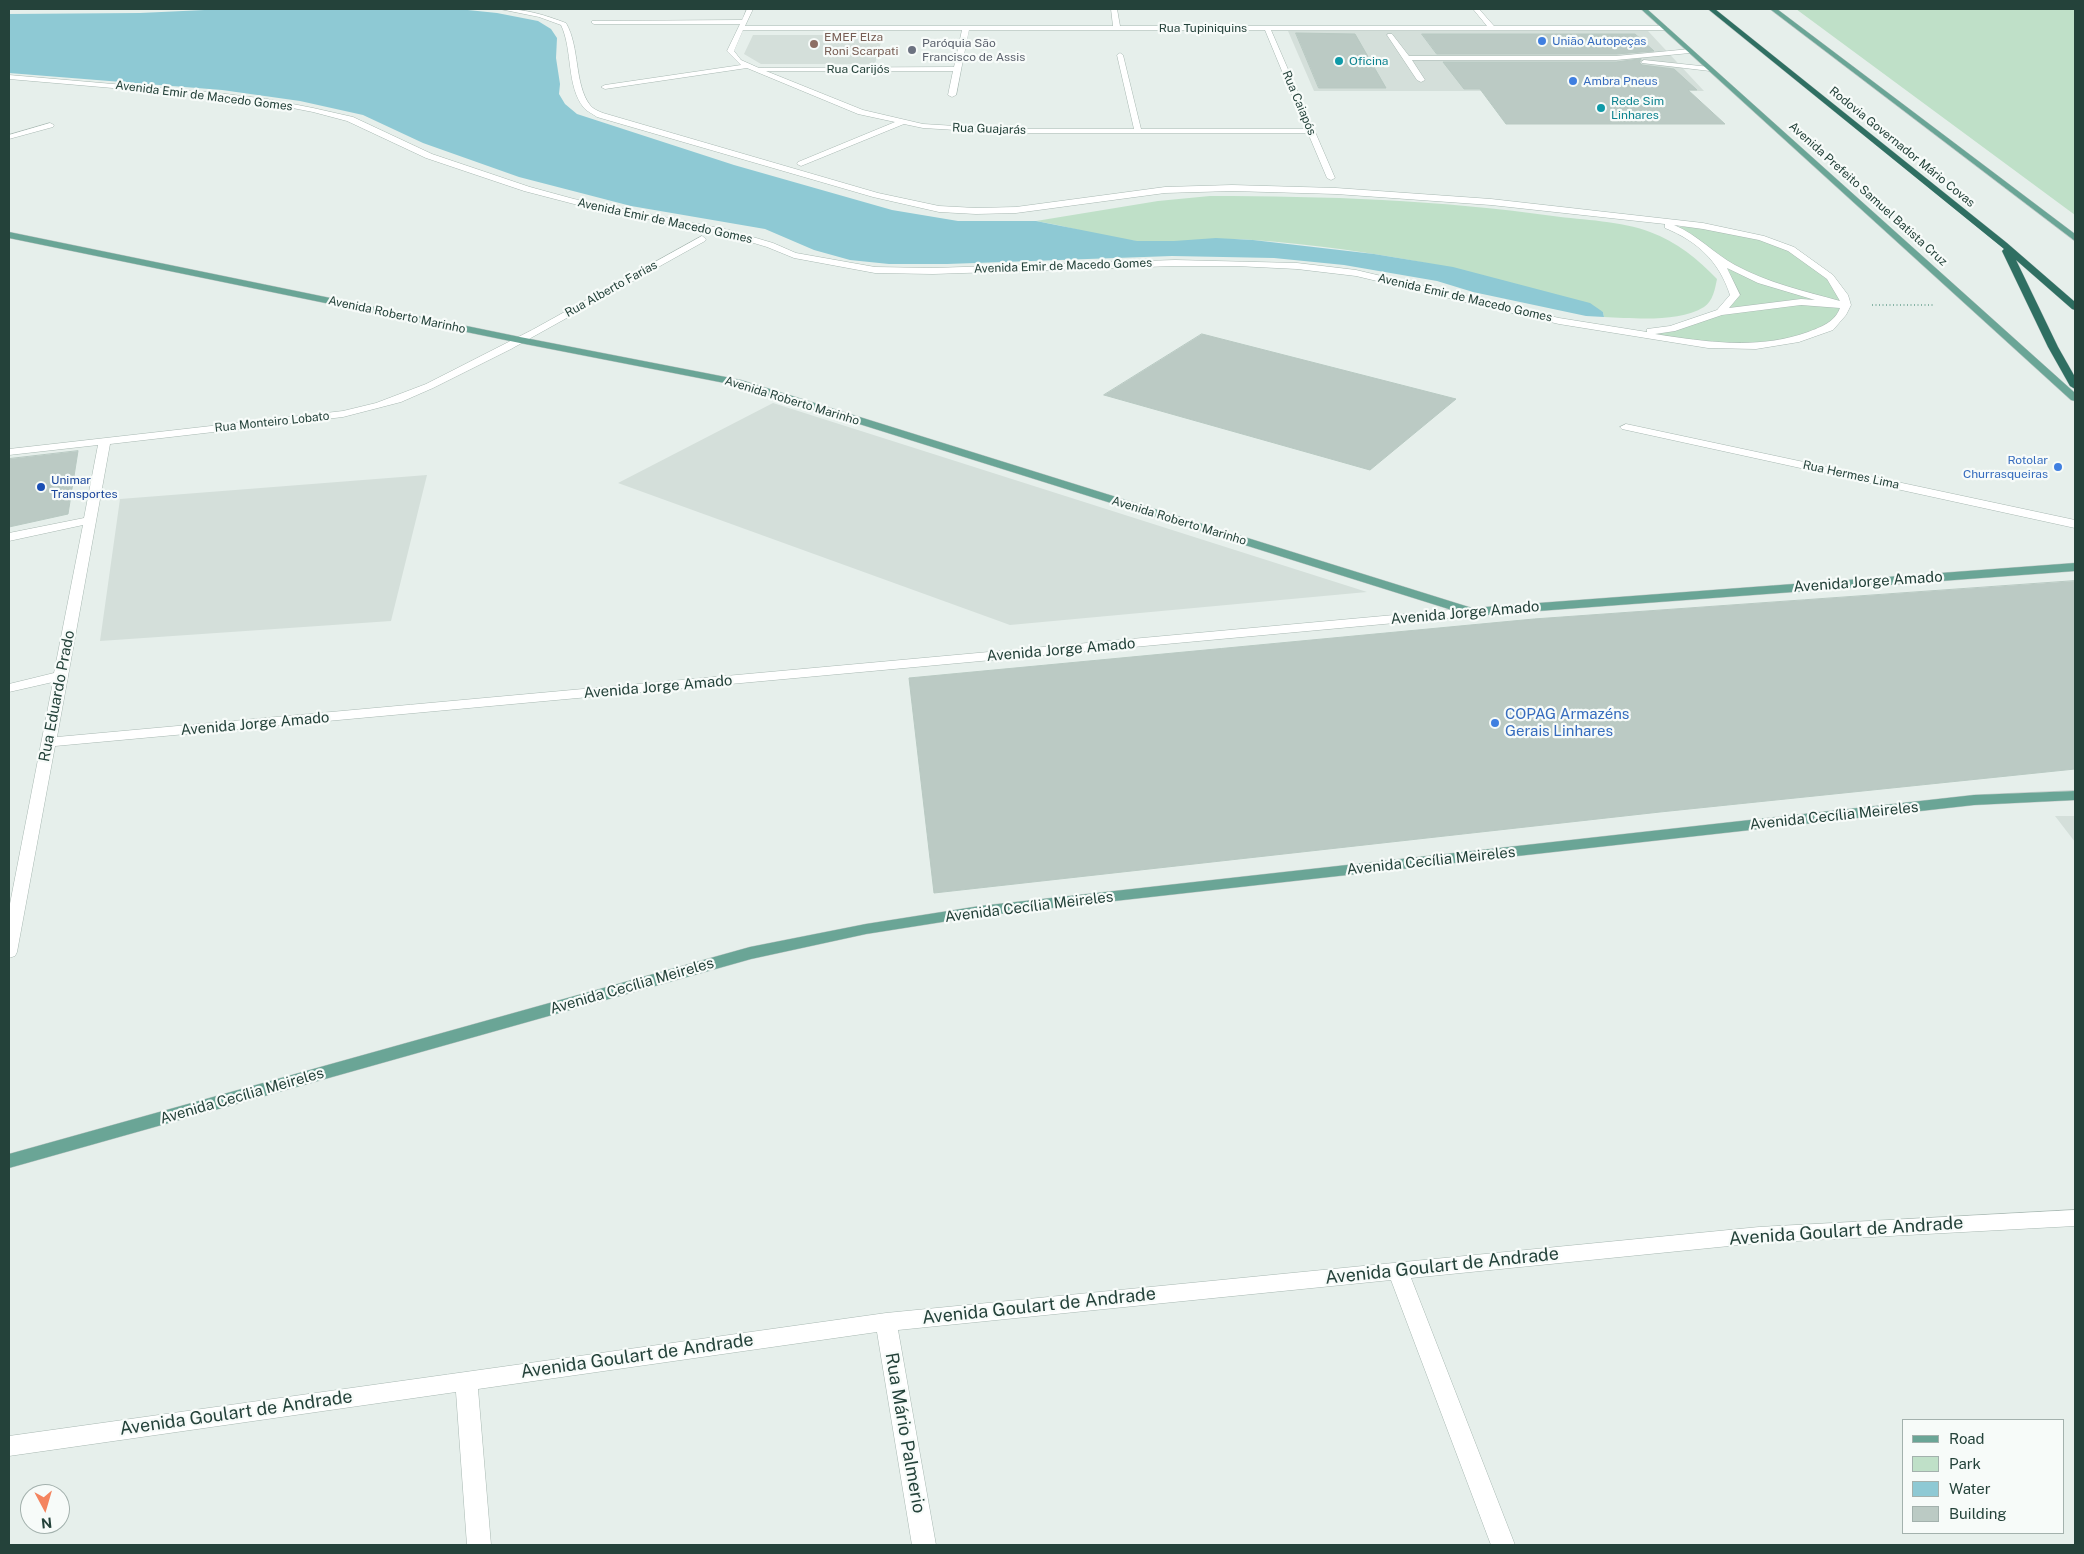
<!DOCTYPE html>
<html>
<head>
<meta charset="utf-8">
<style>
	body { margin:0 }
	#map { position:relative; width:2084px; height:1554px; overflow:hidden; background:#e6efeb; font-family:"Public Sans",sans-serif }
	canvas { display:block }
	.frame { position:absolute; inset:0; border:10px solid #24423a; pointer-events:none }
	.legend { position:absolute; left:1902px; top:1419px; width:162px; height:115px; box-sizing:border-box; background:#f7fbf9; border:1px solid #a3b1ad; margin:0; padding:6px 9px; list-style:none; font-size:15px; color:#24423a }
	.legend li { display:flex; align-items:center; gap:10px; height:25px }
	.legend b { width:25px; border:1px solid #a3b1ad }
	.north { position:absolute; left:20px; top:1484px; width:50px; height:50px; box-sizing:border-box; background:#f7fbf9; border:1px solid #a3b1ad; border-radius:50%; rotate:174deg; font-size:14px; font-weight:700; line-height:20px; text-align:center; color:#24423a }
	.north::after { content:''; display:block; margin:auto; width:18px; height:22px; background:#f4845f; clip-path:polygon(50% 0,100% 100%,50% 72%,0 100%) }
</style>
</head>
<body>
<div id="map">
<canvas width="2084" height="1554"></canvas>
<div class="frame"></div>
<ul class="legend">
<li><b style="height:6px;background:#6aa596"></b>Road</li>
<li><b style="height:14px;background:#bfe0c8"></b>Park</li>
<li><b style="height:14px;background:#8ec9d4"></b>Water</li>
<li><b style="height:14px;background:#bbcac4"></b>Building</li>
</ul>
<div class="north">N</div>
</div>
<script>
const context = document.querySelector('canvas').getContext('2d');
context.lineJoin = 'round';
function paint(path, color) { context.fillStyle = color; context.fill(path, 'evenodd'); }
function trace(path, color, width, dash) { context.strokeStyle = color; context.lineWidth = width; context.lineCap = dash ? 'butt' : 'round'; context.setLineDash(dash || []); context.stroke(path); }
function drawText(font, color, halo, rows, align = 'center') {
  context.font = font + ' "Public Sans",sans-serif'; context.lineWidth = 4.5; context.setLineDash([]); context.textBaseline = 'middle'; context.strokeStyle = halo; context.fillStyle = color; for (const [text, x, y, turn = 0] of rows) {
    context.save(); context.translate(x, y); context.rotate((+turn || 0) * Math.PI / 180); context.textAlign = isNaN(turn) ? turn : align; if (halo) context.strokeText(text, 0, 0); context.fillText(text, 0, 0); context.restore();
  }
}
paint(new Path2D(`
	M1288 31H1648L1704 91H1314Z
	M753 35H883L875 64H761L744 54Z
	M773 403 1367 592 1010 625 618 483Z
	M427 475 391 621 100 641 120 499Z
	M2055 816H2075V842Z`), '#d4dfda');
paint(new Path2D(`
	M1796 9H2075V215Z
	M1210 196C1325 196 1440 200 1553 216 1583 220 1622 221 1650 232 1677 242 1698 259 1717 279 1715 289 1713 301 1704 307 1678 323 1633 318 1604 317L1603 312C1490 271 1372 249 1253 240 1214 236 1175 245 1136 241 1102 238 1069 226 1036 221L1158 201Z
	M1703 226 1761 238 1791 249 1830 277 1846 305C1841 312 1834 324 1827 328 1769 360 1689 342 1627 333L1671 329 1720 312 1735 295 1715 256 1671 227Z`), '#bfe0c8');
paint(new Path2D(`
	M226 9H458L497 13 538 21 551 29 557 38 556 58 560 84 559 94 565 104 577 114 734 165 892 210 958 221H1036L1137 241H1174L1216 238 1253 240 1374 254 1453 267 1590 303 1603 312 1604 317 1586 316 1473 292 1437 281 1344 265 1274 258 1172 256 947 264H889L850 260 814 250 765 229 631 206 519 177 423 143 363 115 300 101 222 90 9 73V14L140 13Z`), '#8ec9d4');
const building = new Path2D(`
	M1296 33 1355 34 1386 88H1319Z
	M1422 34H1635L1654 51 1616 54H1437Z
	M1641 59 1639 62 1642 65 1674 69 1697 90H1688L1725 124H1506L1480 89H1464L1443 62H1616Z
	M1202 334 1456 399 1370 470 1104 395Z
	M78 451 68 514 9 527V459Z
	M2075 581V769L1660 812 934 893 909 678 1534 619Z`);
paint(building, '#bbcac4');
trace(building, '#b8c9c2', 1);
const minor = new Path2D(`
	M500 9C523 8 545 15 566 23 580 47 574 84 590 105 593 109 598 111 603 113L878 193 939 206 976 208 1016 207 1165 187 1232 185 1336 188 1491 199 1703 223 1764 236 1794 247 1833 275 1848 295 1851 305 1846 315 1833 330 1799 342 1756 349 1708 348 1559 324 1356 276 1297 269 1236 266H1175L933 274 875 273 794 258 767 247 727 235 574 204 524 191 426 158 347 121 313 112 267 103 217 97 9 79V75L217 93 267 99 313 108 353 117 432 154 530 187 574 199 729 230 773 243 796 253 875 267 933 268 1175 260 1297 263 1356 270 1559 318 1647 332V329L1670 326 1717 310 1730 295C1719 261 1697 241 1665 228V224L1491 205 1336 194 1232 191 1165 193 1016 213 976 214 939 212 873 197 597 117C593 114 588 112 584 108 566 86 573 50 561 25L539 17ZM1674 225 1703 229 1759 240 1788 251 1827 279 1840 301C1804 291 1768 283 1735 265 1713 253 1698 235 1674 225ZM1727 268 1758 283 1815 300 1801 299 1729 308 1740 295ZM1801 305 1840 308C1835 322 1821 327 1808 332 1758 350 1706 342 1655 334L1675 331 1722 315Z
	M747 9H753L745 26H1113L1111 9H1117L1120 26H1487L1473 9H1479L1494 26H1665L1668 28 1665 30H1271L1335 178 1331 180 1327 178 1308 133H1005L923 128 904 124 801 166 797 164 798 162 895 122 858 114 747 68 605 89 601 87 605 85 741 65 727 51 740 24H594L592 23V21L742 20ZM743 30H962L954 67 759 68 741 60 734 51ZM969 30H1265L1306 129H1141L1123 55 1120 53 1117 55 1134 129H1005L923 124 863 110 766 71H953L948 95 952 97 956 95Z
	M1388 34H1392L1409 56H1616L1690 49 1693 51 1690 53 1616 60H1412L1425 80 1421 82 1417 80 1387 35Z
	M1644 60 1710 67 1713 69 1710 71 1642 63 1641 62Z
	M50 123 54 125 53 127 9 139V135Z
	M702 236 706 239 705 241 511 349 433 388 401 402 343 417 110 444 57 737 1471 608 1478 612 1471 616 55 746 17 952 15 956 9 958V909L53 682 9 692V684L54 673 83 525 9 541V533L84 518 98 445 9 455V449L343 411 376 403 426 384 532 330Z
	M1626 424 2075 520V528L1622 429 1620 427Z
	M2075 1210V1226L1759 1243 1411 1278 1515 1545H1491L1391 1280 898 1330 936 1545H912L877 1332 478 1389 491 1545H467L456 1392 9 1456V1436L886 1313 1759 1227Z`);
const major = new Path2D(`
	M1641 9H1647L2075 393V401L2071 400Z
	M1770 9H1777L2075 234V241Z
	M9 232 520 337 741 380 1472 608 2075 563V571L1471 616 735 385 520 343 9 238Z
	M2075 791V800L1974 805 980 916 866 934 751 959 9 1168V1154L750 947 866 924 980 906 1974 795Z`);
const highway = new Path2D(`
	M1708 9H1715L2007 243 2075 302V310L2072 309 2016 260 2058 347 2075 377V389L2070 386 2048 347 2002 251 2004 249Z`);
trace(minor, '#a8b8b2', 1);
trace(major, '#c2cac8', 1);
trace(highway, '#c2cac8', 1);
trace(new Path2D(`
	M1872 305H1933`), '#86b3a5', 2, [1, 2.5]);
paint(minor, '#fff');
paint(major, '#6aa596');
paint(highway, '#2f6f62');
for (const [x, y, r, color] of [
	[1542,41,5,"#3f7fe0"],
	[814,44,5,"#8d6e63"],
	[912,50,5,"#6b7280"],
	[1339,61,5,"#0f9aa8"],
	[1573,81,5,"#3f7fe0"],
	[1601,108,5,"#0f9aa8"],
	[2058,467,5,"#3f7fe0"],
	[41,487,5,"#1a4fb4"],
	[1495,723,5,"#3f7fe0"]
]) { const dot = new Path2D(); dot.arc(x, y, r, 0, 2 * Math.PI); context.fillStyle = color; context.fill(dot); trace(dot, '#f7fbf9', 2); }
drawText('12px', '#24423a', '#f7fbf9', [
	["Rua Tupiniquins",1203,28],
	["Rua Carijós",858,69],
	["Avenida Emir de Macedo Gomes",204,96,7],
	["Rua Caiapós",1299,103,67],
	["Rua Guajarás",989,129,2],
	["Rodovia Governador Mário Covas",1902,147,39],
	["Avenida Prefeito Samuel Batista Cruz",1868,194,42],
	["Avenida Emir de Macedo Gomes",665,221,12],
	["Avenida Emir de Macedo Gomes",1063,266,-2],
	["Rua Alberto Farias",611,289,-29],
	["Avenida Emir de Macedo Gomes",1465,298,13],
	["Avenida Roberto Marinho",397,315,12],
	["Avenida Roberto Marinho",792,401,17],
	["Rua Monteiro Lobato",272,422,-6],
	["Rua Hermes Lima",1851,475,12],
	["Avenida Roberto Marinho",1179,521,17]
]);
drawText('12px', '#785e54', '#f7fbf9', [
	["EMEF Elza",824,37],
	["Roni Scarpati",824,51]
], 'left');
drawText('12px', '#366cbe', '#f7fbf9', [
	["União Autopeças",1552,41],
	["Ambra Pneus",1583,81],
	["Rotolar",2048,460,"right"],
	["Churrasqueiras",2048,474,"right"]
], 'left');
drawText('12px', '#5b616d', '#f7fbf9', [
	["Paróquia São",922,43],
	["Francisco de Assis",922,57]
], 'left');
drawText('12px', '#0d838f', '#f7fbf9', [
	["Oficina",1349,61],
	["Rede Sim",1611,101],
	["Linhares",1611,115]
], 'left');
drawText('12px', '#164399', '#f7fbf9', [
	["Unimar",51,480],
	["Transportes",51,494]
], 'left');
drawText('15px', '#24423a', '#f7fbf9', [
	["Avenida Jorge Amado",1868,582,-4],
	["Avenida Jorge Amado",1465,613,-5],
	["Avenida Jorge Amado",1061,650,-5],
	["Avenida Jorge Amado",658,687,-5],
	["Rua Eduardo Prado",57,696,-79],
	["Avenida Jorge Amado",255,724,-5],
	["Avenida Cecília Meireles",1834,816,-6],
	["Avenida Cecília Meireles",1431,861,-6],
	["Avenida Cecília Meireles",1029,907,-7],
	["Avenida Cecília Meireles",632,986,-16],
	["Avenida Cecília Meireles",242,1096,-16]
]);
drawText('15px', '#366cbe', '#f7fbf9', [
	["COPAG Armazéns",1505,714],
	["Gerais Linhares",1505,731]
], 'left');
drawText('18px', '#24423a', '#f7fbf9', [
	["Avenida Goulart de Andrade",1846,1231,-4],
	["Avenida Goulart de Andrade",1442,1266,-6],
	["Avenida Goulart de Andrade",1039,1306,-6],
	["Avenida Goulart de Andrade",637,1356,-8],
	["Avenida Goulart de Andrade",236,1413,-8],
	["Rua Mário Palmerio",905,1433,80]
]);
</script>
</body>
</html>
